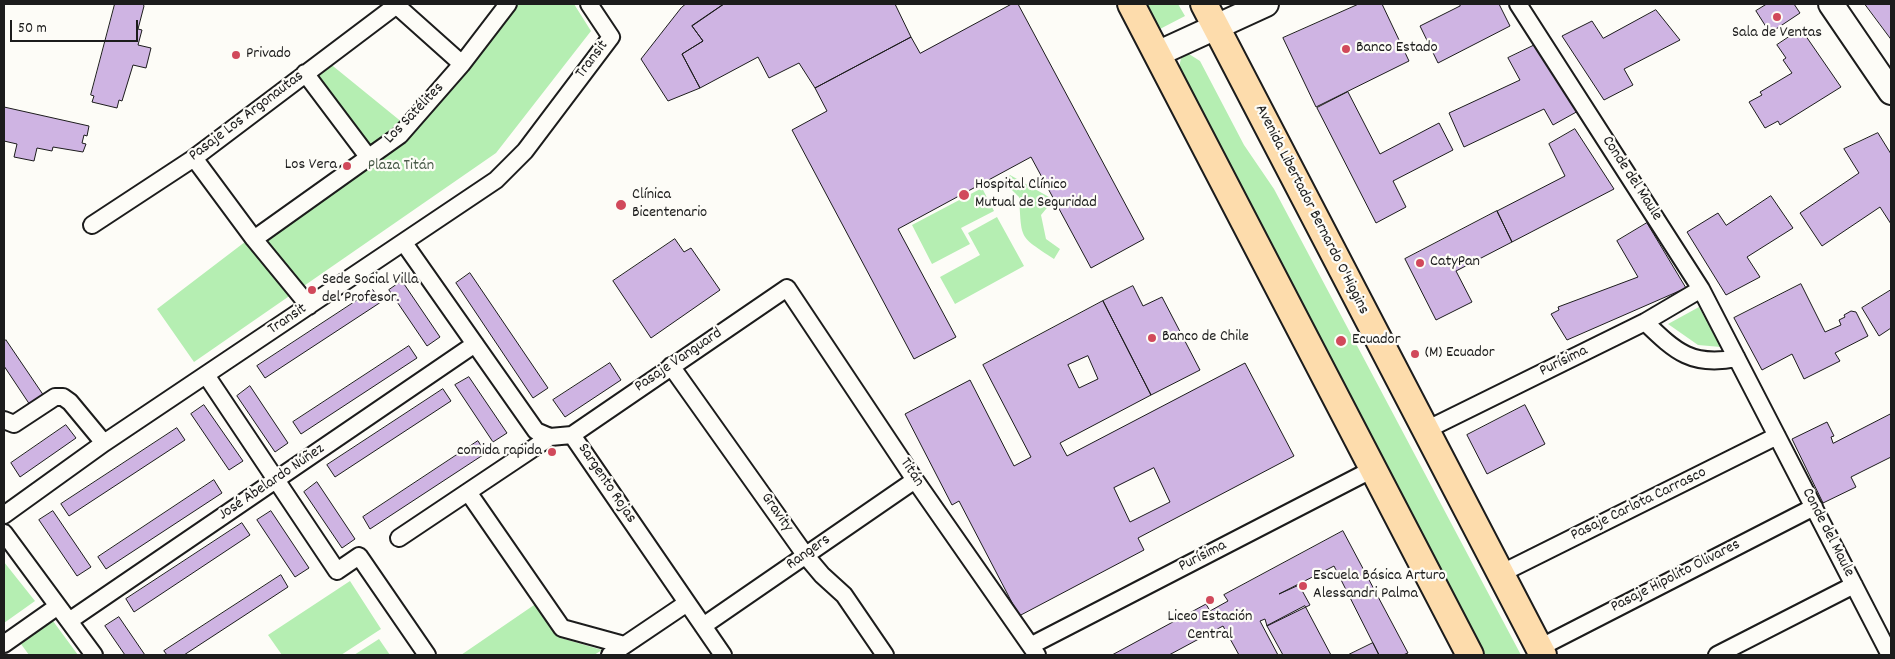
<!DOCTYPE html>
<html>
<head>
<meta charset="utf-8">
<style>
	body { margin:0 }
	#map { position:relative; width:1895px; height:659px; overflow:hidden; background:#fdfcf7; font-family:Dekko,sans-serif }
	canvas { display:block }
	.frame { position:absolute; inset:0; border:5px solid #1c1c1c; pointer-events:none }
	.scale { position:absolute; left:10px; top:20px; width:128px; height:22px; box-sizing:border-box; border:2px solid #1c1c1c; border-top:0; padding-left:6px; font-size:15px; line-height:18px; white-space:nowrap; color:#1c1c1c; -webkit-text-stroke:4px #fdfcf7; paint-order:stroke }
</style>
</head>
<body>
<div id="map">
<canvas width="1895" height="659"></canvas>
<div class="frame"></div>
<div class="scale">50 m</div>
</div>
<script>
const context = document.querySelector('canvas').getContext('2d');
context.lineJoin = 'round';
function paint(path, color) { context.fillStyle = color; context.fill(path, 'evenodd'); }
function trace(path, color, width, dash) { context.strokeStyle = color; context.lineWidth = width; context.lineCap = dash ? 'butt' : 'round'; context.setLineDash(dash || []); context.stroke(path); }
function drawText(font, color, halo, rows, align = 'center') {
  context.font = font + ' Dekko,sans-serif'; context.lineWidth = 4.5; context.setLineDash([]); context.textBaseline = 'middle'; context.strokeStyle = halo; context.fillStyle = color; for (const [text, x, y, turn = 0] of rows) {
    context.save(); context.translate(x, y); context.rotate((+turn || 0) * Math.PI / 180); context.textAlign = isNaN(turn) ? turn : align; if (halo) context.strokeText(text, 0, 0); context.fillText(text, 0, 0); context.restore();
  }
}
paint(new Path2D(`
	M507 4H574L591 31 496 153 194 362 157 309 359 155 302 81 328 62 403 123Z
	M1141 4H1178L1185 16 1158 30Z
	M1189 54 1200 61 1244 145 1274 189 1521 655H1478L1178 73 1181 58Z
	M1010 175 1049 197 1051 203 1041 215 1046 239 1060 249 1054 259C1018 235 1022 240 1019 197L1005 183Z
	M982 188 994 211 961 228 970 244 932 264 912 225Z
	M997 217 1024 266 955 304 940 277 980 255 968 233Z
	M1699 307 1721 347 1698 345 1668 324Z
	M4 562 35 601 4 623Z
	M350 581 381 629 341 655H282L268 635Z
	M537 603 561 638 602 650 594 655H461Z
	M53 621 78 655H29L21 644Z
	M379 639 390 655H354Z`), '#b5eeb2');
const building = new Path2D(`
	M115 4H143L144 6 138 29 142 30 138 45 151 48 146 68 133 65 122 101 119 100 117 108 92 102 94 96 91 95Z
	M686 4H724L692 26 703 41 682 54 700 88 668 101 641 59 681 8Z
	M724 4H895L911 37 815 88 799 63 769 78 758 57 700 88 682 54 703 41 692 26Z
	M1012 4H1018L1144 239 1091 268 1031 157 898 229 956 337 914 359 792 130 827 111 815 88 911 37 920 53Z
	M1359 4H1382L1409 61 1316 107 1283 38Z
	M1459 4H1499L1510 26 1438 63 1420 26 1460 6Z
	M1767 4H1794L1800 13 1770 33 1756 11Z
	M1865 4H1891V39Z
	M1656 10 1680 40 1624 69 1633 85 1604 100 1562 36 1592 21 1603 38Z
	M1801 29 1841 87 1780 125 1778 121 1765 128 1749 102 1762 95 1760 92 1792 73 1783 60 1786 58 1777 45Z
	M1537 44 1580 110 1553 125 1544 109 1464 147 1449 113 1520 80 1508 58Z
	M1348 92 1380 154 1439 123 1453 150 1393 181 1406 207 1376 223 1317 108Z
	M4 107 89 126 87 136 84 135 82 143 86 144 83 152 53 147 52 151 37 148 34 161 14 157 17 144 4 141Z
	M1575 129 1614 189 1512 242 1497 211 1565 176 1549 144Z
	M1878 133 1891 154V224L1880 207 1822 246 1800 213 1859 173 1844 149Z
	M1771 196 1793 228 1747 257 1760 277 1726 295 1687 232 1718 213 1726 225Z
	M1497 211 1512 242 1456 271 1472 302 1436 320 1405 259Z
	M1647 223 1686 288 1567 340 1551 314 1559 310 1558 307 1638 277 1617 241Z
	M675 239 684 252 691 248 720 290 651 338 613 281Z
	M470 273 548 388 533 398 456 283Z
	M402 281 440 337 427 346 389 290Z
	M1801 284 1825 332 1841 325 1839 320 1845 317 1844 315 1851 311 1856 312 1868 336 1835 353 1840 361 1804 379 1792 354 1762 370 1734 318Z
	M1133 286 1143 306 1162 297 1200 370 1151 395 1103 301Z
	M373 290 381 302 265 378 257 366Z
	M1891 290V328L1879 336 1862 308Z
	M1103 301 1151 395 1060 443 1067 456 1245 363 1294 456 1138 538 1144 550 1019 616 959 501 952 505 905 414 970 380 1014 466 1031 457 983 365ZM1088 356 1098 379 1079 388 1068 365ZM1154 468 1170 502 1130 522 1114 488Z
	M6 340 44 396 30 405 4 366V342Z
	M409 346 417 358 301 434 293 422Z
	M610 363 621 380 565 417 553 400Z
	M469 377 507 433 493 442 455 385Z
	M250 386 288 443 275 452 237 396Z
	M443 389 451 401 335 477 327 465Z
	M204 405 243 461 229 470 191 414Z
	M1525 405 1545 444 1487 474 1467 435Z
	M1891 414V457L1851 477 1856 487 1823 503 1792 439 1827 422 1834 436 1831 437 1833 443Z
	M66 425 76 438 20 477 11 463Z
	M177 428 185 440 69 516 61 504Z
	M478 441 486 453 370 529 363 517Z
	M214 480 222 493 106 569 98 557Z
	M317 482 355 539 342 548 304 492Z
	M53 511 91 567 77 576 39 520Z
	M271 511 309 568 295 577 257 520Z
	M242 523 250 535 134 612 126 599Z
	M1343 531 1408 653 1403 655H1379L1334 566 1279 594 1299 585 1310 605 1267 626 1265 619 1260 621 1278 655H1239L1223 626 1169 655H1112L1206 604 1210 611 1228 601 1224 595Z
	M281 575 288 587 184 655H167L164 651Z
	M1305 606 1331 655H1283L1267 626Z
	M119 617 145 655H125L105 626Z
	M1373 643 1379 655H1348Z`);
paint(building, '#cfb4e3');
trace(building, '#1c1c1c', 1);
const street = new Path2D(`
	M1518 4 1701 289 1890 655
	M396 5 462 64
	M305 73 369 158
	M194 158 254 239 309 306
	M92 225 194 158 398 4
	M254 239 400 135 462 64 508 4
	M404 243 536 431 550 437 572 435
	M1645 322C1676 352 1692 367 1737 358
	M671 366 806 556 822 575 844 595 885 655
	M206 375 337 571 359 556 427 655
	M4 420 14 424 55 397H63L70 402 104 443
	M1426 430 1645 322 1701 289
	M572 435 787 288 915 480 1037 655
	M572 435 723 655
	M468 492 562 628 624 645
	M4 515 104 443 496 180 525 151 611 37 589 4
	M4 533 94 655
	M399 538 550 437
	M1500 574 1777 436
	M69 621 475 344
	M703 626 915 480
	M4 644 58 606
	M1032 645 1373 469
	M1539 648 1814 507
	M610 655 687 603
	M1717 655 1854 585`);
const secondary = new Path2D(`
	M1831 4 1891 92
	M1157 54 1266 4`);
const primary = new Path2D(`
	M1131 4 1470 655
	M1204 4 1543 655`);
trace(street, '#1c1c1c', 20);
trace(secondary, '#1c1c1c', 28);
trace(primary, '#1c1c1c', 30);
trace(street, '#fdfcf7', 16);
trace(secondary, '#fdfcf7', 24);
trace(primary, '#fddcac', 26);
for (const [x, y, r, color] of [
	[1777,17,5,"#d1495b"],
	[1346,49,5,"#d1495b"],
	[236,55,5,"#d1495b"],
	[347,166,5,"#d1495b"],
	[964,195,6,"#d1495b"],
	[621,205,6,"#d1495b"],
	[1420,263,5,"#d1495b"],
	[312,290,5,"#d1495b"],
	[1152,338,5,"#d1495b"],
	[1341,341,6,"#d1495b"],
	[1415,354,5,"#d1495b"],
	[552,452,5,"#d1495b"],
	[1303,586,5,"#d1495b"],
	[1210,600,5,"#d1495b"]
]) { const dot = new Path2D(); dot.arc(x, y, r, 0, 2 * Math.PI); context.fillStyle = color; context.fill(dot); trace(dot, '#fdfcf7', 2); }
drawText('16px', '#1c1c1c', '#fdfcf7', [
	["Sala de Ventas",1777,34,"center"],
	["Banco Estado",1356,49],
	["Privado",246,55],
	["Los Vera",337,166,"right"],
	["Hospital Clínico",975,186],
	["Mutual de Seguridad",975,204],
	["Clínica",632,196],
	["Bicentenario",632,214],
	["CatyPan",1430,263],
	["Sede Social Villa",322,281],
	["del Profesor.",322,299],
	["Banco de Chile",1162,338],
	["Ecuador",1352,341],
	["(M) Ecuador",1425,354],
	["comida rapida",542,452,"right"],
	["Escuela Básica Arturo",1313,577],
	["Alessandri Palma",1313,595],
	["Liceo Estación",1210,618,"center"],
	["Central",1210,636,"center"]
], 'left');
drawText('16px', '#1c1c1c', '#fdfcf7', [
	["Transit",593,60,-53],
	["Los Satélites",415,114,-46],
	["Pasaje Los Argonautas",247,117,-37],
	["Conde del Maule",1631,179,57],
	["Avenida Libertador Bernardo O'Higgins",1311,210,63],
	["Transit",288,320,-34],
	["Pasaje Vanguard",679,361,-34],
	["Purísima",1564,362,-26],
	["Titán",911,473,56],
	["José Abelardo Núñez",272,483,-34],
	["Sargento Rojas",606,484,56],
	["Pasaje Carlota Carrasco",1639,505,-26],
	["Gravity",776,513,55],
	["Conde del Maule",1827,533,63],
	["Rangers",809,553,-35],
	["Purísima",1203,557,-27],
	["Pasaje Hipolito Olivares",1676,577,-27]
]);
drawText('16px', '#4a5b49', '#fdfcf7', [
	["Plaza Titán",401,167]
]);
</script>
</body>
</html>
